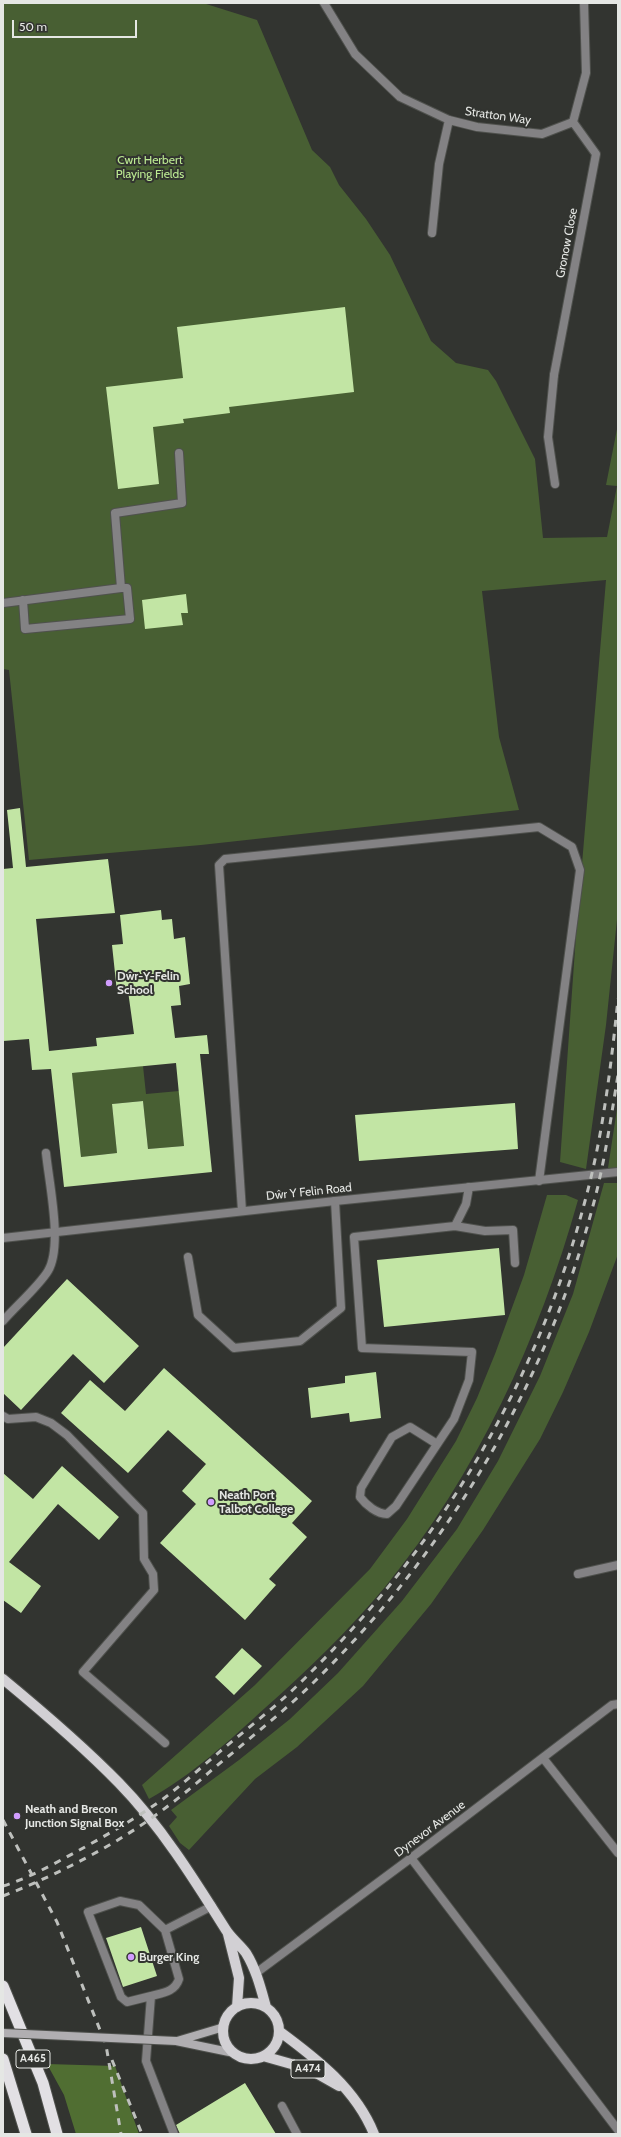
<!DOCTYPE html>
<html>
<head>
<meta charset="utf-8">
<style>
	body { margin:0 }
	#map { position:relative; width:621px; height:2137px; overflow:hidden; background:#323430; font-family:Cabin,sans-serif }
	canvas { display:block }
	.frame { position:absolute; inset:0; border:4px solid #e5e7e4; pointer-events:none }
	.scale { position:absolute; left:12px; top:20px; width:125px; height:18px; box-sizing:border-box; border:2px solid #e5e7e4; border-top:0; padding-left:5px; font-size:12px; line-height:14px; white-space:nowrap; color:#e5e7e4; -webkit-text-stroke:3px #323430; paint-order:stroke }
</style>
</head>
<body>
<div id="map">
<canvas width="621" height="2137"></canvas>
<div class="frame"></div>
<div class="scale">50 m</div>
</div>
<script>
const context = document.querySelector('canvas').getContext('2d');
context.lineJoin = 'round';
function paint(path, color) { context.fillStyle = color; context.fill(path, 'evenodd'); }
function trace(path, color, width, dash) { context.strokeStyle = color; context.lineWidth = width; context.lineCap = dash ? 'butt' : 'round'; context.setLineDash(dash || []); context.stroke(path); }
function drawText(font, color, halo, rows, align = 'center') {
  context.font = font + ' Cabin,sans-serif'; context.lineWidth = 4; context.setLineDash([]); context.textBaseline = 'middle'; context.strokeStyle = halo; context.fillStyle = color; for (const [text, x, y, turn = 0] of rows) {
    context.save(); context.translate(x, y); context.rotate((+turn || 0) * Math.PI / 180); context.textAlign = isNaN(turn) ? turn : align; if (halo) context.strokeText(text, 0, 0); context.fillText(text, 0, 0); context.restore();
  }
}
paint(new Path2D(`
	M3 3H203L257 20 312 150 330 167 339 185 366 219 390 255 431 341 456 363 488 370 496 381 535 459 543 538 607 537 617 486 606 485 618 424V910L606 1025 586 1169 560 1162 576 935 606 580 482 591 499 737 519 810 201 845 29 860 9 670 3 669Z
	M143 1066 146 1094 179 1091 184 1146 148 1149 143 1101 112 1104 117 1153 81 1157 72 1073Z
	M618 1102V1168H608Z
	M604 1183H618V1254L589 1332 563 1392 540 1439 483 1530 431 1604 363 1686 297 1747 255 1779 189 1850 180 1843 169 1826 177 1817 171 1810 239 1760 290 1719 338 1673 402 1601 457 1529 498 1461 540 1376 573 1294Z
	M547 1195H566L578 1200C539 1339 477 1474 385 1587 349 1630 307 1671 265 1708 230 1740 191 1776 149 1799L142 1785 255 1685 370 1569 407 1519 456 1441 477 1398 495 1354 524 1275Z`), '#485f33');
paint(new Path2D(`
	M47 2064 115 2066 139 2134H76L64 2095Z`), '#506e32');
paint(new Path2D(`
	M345 307 354 392 229 407 230 413 183 419 184 423 153 427 159 484 118 489 106 387 183 378 177 327Z
	M186 594 188 613H181L183 625 145 629 142 600Z
	M20 808 26 867 108 859 115 913 36 919 49 1051 97 1046 96 1038 134 1034 128 991 117 992 112 945 123 944 120 915 161 910 162 920 172 919 174 939 185 937 190 984 179 986 181 1005 171 1006 175 1038 207 1035 209 1054H200L212 1172 64 1187 51 1069 32 1070 29 1039 3 1041V869L13 868 7 810ZM176 1063 184 1146 148 1149 143 1101 112 1104 117 1153 81 1157 72 1073Z
	M515 1103 518 1149 359 1161 355 1115Z
	M499 1248 505 1315 384 1327 377 1260Z
	M67 1279 139 1346 104 1383 73 1354 21 1410 3 1393V1348Z
	M164 1368 312 1501 292 1523 307 1537 269 1579 276 1585 245 1620 160 1543 196 1504 182 1491 206 1464 168 1430 128 1473 61 1413 90 1380 125 1411Z
	M376 1372 381 1418 350 1422 349 1413 311 1418 308 1388 345 1383V1376Z
	M62 1466 119 1517 99 1540 58 1504 9 1562 41 1586 21 1613 3 1600V1473L33 1499Z
	M242 1648 262 1666 234 1695 215 1677Z
	M141 1927 157 1976 123 1987 106 1938Z
	M245 2083 276 2134H180L176 2125Z`), '#c2e5a4');
const service = new Path2D(`
	M554 375 548 437 555 484
	M23 600 25 629 130 619 127 588H121
	M3 603 121 588 115 513 182 503 179 453
	M242 1211 219 865 225 859 539 827 572 847 580 870 539 1181
	M455 1226 485 1231 513 1230 515 1263
	M188 1257 198 1315 234 1348 300 1341 341 1308 335 1201
	M3 1321C15 1307 39 1286 48 1271 63 1246 49 1183 46 1153
	M3 1416 8 1419 36 1417 51 1423 67 1435 143 1513 144 1559 153 1574 154 1590 83 1672 165 1743
	M437 1444 410 1427 392 1437 361 1488 360 1497C366 1505 377 1514 387 1514L396 1506 454 1419 469 1380 472 1352 362 1348 354 1237 455 1226 466 1204 469 1187
	M411 1858 618 2130
	M165 1930 212 1906
	M151 1996 127 2002 121 1997 88 1912 120 1901 139 1905 165 1930 179 1979C175 1992 162 1993 151 1996L146 2061 174 2134
	M282 2106 297 2134`);
const minor = new Path2D(`
	M324 3 355 54 400 97 449 120 477 127 542 134 573 122 586 73 584 3
	M432 233 439 164 449 120
	M554 375 596 154 573 122
	M578 1574 618 1565
	M543 1758 618 1853
	M256 1973 411 1858 612 1705 618 1704`);
const tertiary = new Path2D(`
	M3 1238 335 1201 618 1172`);
const secondary = new Path2D(`
	M176 2041 234 2053
	M177 2041 224 2027`);
const primary = new Path2D(`
	M3 1679C43 1712 82 1745 119 1783 161 1826 194 1879 226 1930 231 1938 240 1945 246 1953 256 1969 261 1989 266 2007
	M228 1934 239 1978 237 2007
	M223 2031a28 28 0 1 1 56 0a28 28 0 1 1-56 0Z
	M279 2031C317 2059 356 2089 374 2134
	M263 2056 309 2069 339 2086`);
const trunk = new Path2D(`
	M3 1986 43 2083 57 2134
	M3 2059 26 2134`);
trace(service, '#4f514d', 10);
trace(minor, '#4f514d', 10);
trace(tertiary, '#4f514d', 10);
trace(secondary, '#4f514d', 10);
trace(primary, '#4f514d', 12);
trace(trunk, '#4f514d', 13);
trace(service, '#838284', 8);
trace(minor, '#838284', 8);
trace(tertiary, '#838284', 8);
trace(secondary, '#b0aeb1', 8);
trace(primary, '#d2d0d4', 10);
trace(trunk, '#e2e0e4', 11);
trace(new Path2D(`
	M3 1820 57 1922 106 2045 121 2134
	M3 1886C32 1877 59 1861 85 1847 112 1832 138 1817 163 1799 184 1783 204 1765 224 1748 253 1724 284 1700 310 1673 442 1543 538 1380 585 1201 603 1135 611 1066 618 999
	M3 1896C59 1874 120 1843 168 1806 191 1789 212 1769 235 1751 262 1728 290 1706 316 1680 449 1549 547 1383 594 1202 605 1160 611 1117 618 1075
	M112 2060 142 2134`), '#bec0bd', 3, [7, 7]);
const secondaryBridge = new Path2D(`
	M3 2033 176 2041`);
trace(secondaryBridge, '#4f514d', 10, []);
trace(secondaryBridge, '#b0aeb1', 8);
for (const [x, y, r, color] of [
	[109,983,4,"#d19dfe"],
	[211,1502,4,"#d19dfe"],
	[17,1816,4,"#d19dfe"],
	[131,1957,4,"#d19dfe"]
]) { const dot = new Path2D(); dot.arc(x, y, r, 0, 2 * Math.PI); context.fillStyle = color; context.fill(dot); trace(dot, '#323430', 1.5); }
for (const [x, y, w] of [
	[33,2059,34],
	[308,2069,34]
]) { const box = new Path2D(); box.roundRect(x - w / 2, y - 9, w, 18, 3); context.fillStyle = '#323430'; context.fill(box); trace(box, '#e5e7e4', 1); }
drawText('bold 11px', '#e5e7e4', null, [
	["A465",33,2059],
	["A474",308,2069]
]);
drawText('12px', '#e5e7e4', '#323430', [
	["Stratton Way",498,116,8],
	["Gronow Close",567,243,-79],
	["Dŵr Y Felin Road",309,1192,-6],
	["Dynevor Avenue",430,1829,-37]
]);
drawText('12px', '#bcea92', '#323430', [
	["Cwrt Herbert",150,160],
	["Playing Fields",150,174]
]);
drawText('bold 12px', '#e5e7e4', '#323430', [
	["Dŵr-Y-Felin",117,976],
	["School",117,990],
	["Neath Port",219,1495],
	["Talbot College",219,1509],
	["Neath and Brecon",25,1809],
	["Junction Signal Box",25,1823],
	["Burger King",139,1957]
], 'left');
</script>
</body>
</html>
